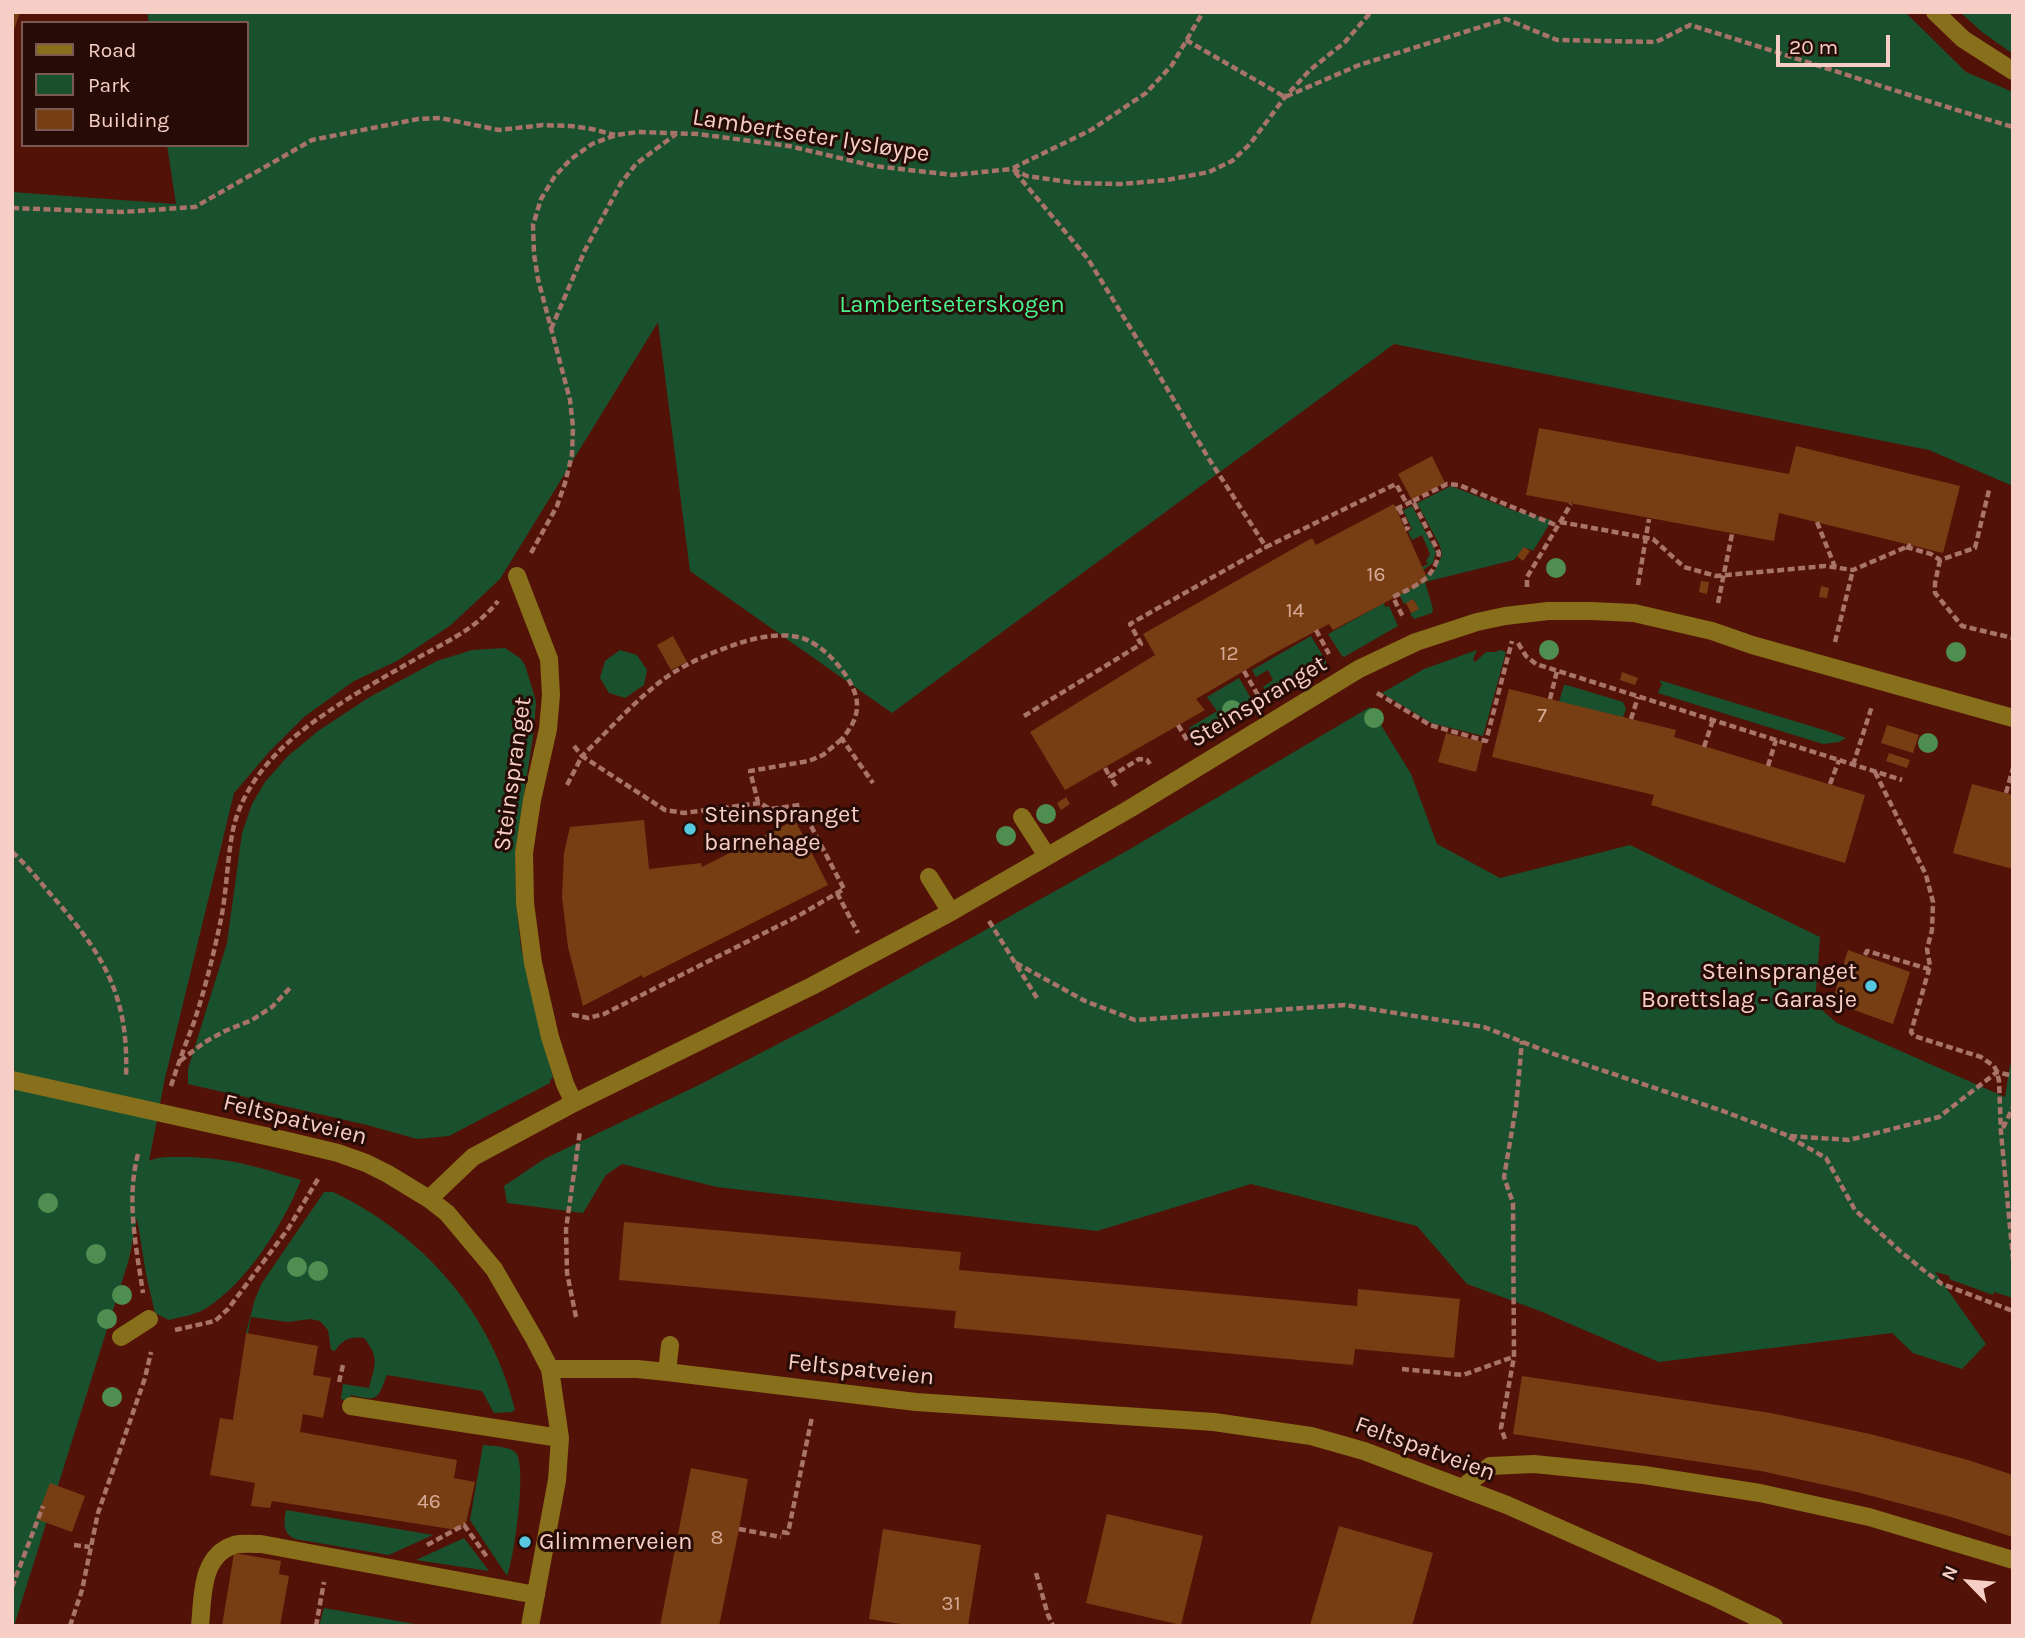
<!DOCTYPE html>
<html>
<head>
<meta charset="utf-8">
<style>
	body { margin:0 }
	#map { position:relative; width:2025px; height:1638px; overflow:hidden; background:#531207; font-family:Karla,sans-serif }
	canvas { display:block }
	.frame { position:absolute; inset:0; border:14px solid #f7cec5; pointer-events:none }
	.legend { position:absolute; left:21px; top:21px; width:228px; height:126px; box-sizing:border-box; background:#270b06; border:2px solid #7a5952; margin:0; padding:9px 12px; list-style:none; font-size:21px; color:#f7cec5 }
	.legend li { display:flex; align-items:center; gap:14px; height:35px }
	.legend b { width:35px; border:2px solid #7a5952 }
	.north { position:absolute; left:1934px; top:1547px; width:70px; height:70px; -webkit-text-stroke:5px #270b06; paint-order:stroke; rotate:295deg; font-size:19px; font-weight:700; line-height:28px; text-align:center; color:#f7cec5 }
	.north::after { content:''; display:block; margin:auto; width:24px; height:32px; background:#f7cec5; clip-path:polygon(50% 0,100% 100%,50% 72%,0 100%) }
	.scale { position:absolute; left:1776px; top:35px; width:114px; height:32px; box-sizing:border-box; border:4px solid #f7cec5; border-top:0; padding-left:9px; font-size:21px; line-height:24px; white-space:nowrap; color:#f7cec5; -webkit-text-stroke:5px #270b06; paint-order:stroke }
</style>
</head>
<body>
<div id="map">
<canvas width="2025" height="1638"></canvas>
<div class="frame"></div>
<ul class="legend">
<li><b style="height:9px;background:#876f1b"></b>Road</li>
<li><b style="height:19px;background:#19512e"></b>Park</li>
<li><b style="height:19px;background:#783e13"></b>Building</li>
</ul>
<div class="north">N</div>
<div class="scale">20 m</div>
</div>
<script>
const context = document.querySelector('canvas').getContext('2d');
context.lineJoin = 'round';
function paint(path, color) { context.fillStyle = color; context.fill(path, 'evenodd'); }
function trace(path, color, width, dash) { context.strokeStyle = color; context.lineWidth = width; context.lineCap = dash ? 'butt' : 'round'; context.setLineDash(dash || []); context.stroke(path); }
function drawText(font, color, halo, rows, align = 'center') {
  context.font = font + ' Karla,sans-serif'; context.lineWidth = 6; context.setLineDash([]); context.textBaseline = 'middle'; context.strokeStyle = halo; context.fillStyle = color; for (const [text, x, y, turn = 0] of rows) {
    context.save(); context.translate(x, y); context.rotate((+turn || 0) * Math.PI / 180); context.textAlign = isNaN(turn) ? turn : align; if (halo) context.strokeText(text, 0, 0); context.fillText(text, 0, 0); context.restore();
  }
}
paint(new Path2D(`
	M147 12H1905L1966 72 2013 92V486L1929 450 1394 344 892 713 690 571 658 322 500 579 451 625 397 661 354 681 304 717 269 752 234 793 165 1078 149 1161C156 1157 166 1157 175 1157 224 1156 255 1166 301 1180 283 1225 247 1283 205 1309 195 1315 180 1317 169 1320L155 1313 146 1274 137 1218 129 1259 14 1626H12V192L176 204 167 145H247V23H149Z
	M1960 12H2013V54L1982 32Z
	M1451 486 1515 511 1552 520 1533 551 1524 547 1514 560 1425 582 1433 609 1432 613 1414 619 1410 614 1418 609 1414 600 1404 604 1397 590 1435 570 1442 555 1440 546 1417 503Z
	M1412 506 1436 552 1433 563 1423 570 1422 567 1428 564 1426 561 1430 554 1422 535 1412 540 1408 532 1412 529 1403 510Z
	M1384 603 1385 607 1389 606 1398 626 1344 657 1342 656 1328 634Z
	M1311 636 1326 661V666C1317 674 1282 695 1270 698L1263 687 1273 680 1268 670 1256 677 1252 670Z
	M505 648 520 658 525 665 536 701 534 730 515 853 516 902 521 948 553 1078 550 1080V1083L449 1136 417 1139 367 1125 188 1084V1069L227 943 242 833 252 804 265 782 288 756 318 731 368 698 437 661 472 650Z
	M620 650 637 655 647 670 644 685 625 698 609 693 600 678 605 661Z
	M1477 650 1473 659 1475 662 1486 652H1495L1501 650 1506 652 1483 736 1431 723 1382 693 1424 669Z
	M1239 678 1255 705 1254 709 1201 740 1195 739 1189 728 1217 711 1207 697Z
	M1659 680 1827 731 1846 738 1839 742 1823 744 1658 693 1662 684Z
	M1564 685H1567L1623 702 1626 709 1623 717 1559 702Z
	M1370 707 1411 774 1437 844 1500 878 1630 845 1820 937 1815 1004 1837 1023 2005 1097 2010 1065H2013V1298L1994 1292 1993 1295 1949 1279 1950 1276 1935 1272 1986 1344 1962 1369 1913 1353 1892 1333 1659 1362 1540 1311 1467 1284 1417 1226 1251 1184 1097 1231 717 1187 622 1164 606 1175 583 1213 507 1203 504 1186 544 1159 699 1085 832 1016 1130 849Z
	M324 1192H333C422 1234 492 1313 515 1410L512 1412 494 1413 482 1391 387 1375C377 1399 380 1402 351 1395L350 1401 341 1399 343 1384 369 1388C375 1364 380 1358 364 1338 350 1336 342 1340 335 1351L331 1350 328 1330 320 1321 310 1319 288 1322 251 1317 248 1333H246L255 1299 262 1283Z
	M483 1445C492 1446 508 1446 515 1452 528 1462 514 1560 507 1576L470 1520Z
	M286 1510 433 1535 389 1555 295 1539C282 1533 284 1522 286 1510Z
	M464 1538 489 1571 416 1560Z
	M324 1608 426 1626H319Z`), '#19512e');
paint(new Path2D(`
	M12 12H20L13 33H12Z
	M1539 428 1789 474 1796 446 1960 486 1943 553 1779 513 1774 541 1526 495Z
	M1432 456 1445 483 1412 500 1398 474Z
	M1394 504 1428 580 1333 630 1329 624 1271 655 1196 699 1205 710 1065 790 1030 732 1155 655 1143 634 1312 538 1316 545Z
	M1524 547 1530 551 1523 561 1517 556Z
	M1701 581 1709 582 1707 594 1699 592Z
	M1821 586 1829 588 1827 598 1819 597Z
	M1413 599 1419 609 1411 613 1406 603Z
	M673 636 687 662 671 670 657 645Z
	M1622 672 1638 678 1635 685 1620 680Z
	M1509 689 1676 730 1674 737 1865 795 1845 863 1651 805 1654 795 1492 757Z
	M1887 725 1919 735 1913 753 1881 743Z
	M1446 733 1483 742 1476 772 1438 762Z
	M1889 753 1910 760 1907 768 1886 761Z
	M1972 784 2013 795V869L1953 853Z
	M1066 797 1070 804 1061 810 1057 803Z
	M644 820 649 869 701 863 702 867 795 820 828 885 643 978 642 975 583 1006 568 947 562 897 564 853 570 827Z
	M1848 950 1910 972 1893 1024 1832 1002Z
	M624 1222 961 1252 959 1270 1357 1306 1358 1289 1460 1299 1454 1358 1355 1349 1353 1365 954 1328 956 1311 619 1280Z
	M246 1333 318 1346 313 1375 331 1378 323 1418 303 1414 300 1432 457 1460 454 1478 475 1482 466 1523 457 1530 272 1501 270 1508 251 1506 255 1483 210 1475 220 1418 233 1420Z
	M1522 1376 1771 1413 1870 1434 1968 1460 2013 1475V1537L1951 1517 1857 1492 1761 1471 1513 1434Z
	M691 1468 748 1479 739 1529 719 1626H660Z
	M50 1483 85 1496 72 1532 36 1519Z
	M1107 1514 1203 1536 1181 1625 1086 1603Z
	M1339 1526 1433 1553 1412 1626 1310 1625Z
	M883 1529 981 1545 968 1626H914L869 1619Z
	M234 1553 281 1561 279 1574 289 1576 280 1626H222Z`), '#783e13');
trace(new Path2D(`
	M1186 40 1285 97 1359 65 1506 19 1557 40 1656 42 1690 25C1798 58 1905 95 2013 127
	M1013 168 1091 130 1146 93 1172 65 1203 12
	M1015 172 1088 259 1147 355 1209 459 1266 547 1396 484 1407 504
	M12 208 122 212 195 207 312 140 418 119 440 118 499 130 543 125 571 126 592 129 615 135
	M551 329 585 250 621 183 636 164 676 134
	M1413 501 1447 484 1459 485 1558 526
	M1399 508 1408 528 1405 529
	M1396 509 1413 501 1439 553C1434 580 1415 586 1393 597L1403 617
	M1560 522 1653 539 1684 567 1716 576 1825 566 1853 570 1911 545
	M1817 522 1835 567
	M1906 547 1931 554 1940 560 1975 548 1989 490
	M531 553 557 506 565 483 572 455 573 427 570 400 538 279 534 254 533 225 541 199 555 176 571 159 592 144 616 135 638 132 698 134 789 146 874 166 953 175 1012 169 1027 176 1076 183 1121 184 1167 180 1209 172 1232 161 1250 144 1285 97 1310 70 1345 42 1371 12
	M1940 560 1935 583V593L1962 626 2013 638
	M1638 585 1649 519
	M1527 587V577L1571 504
	M1718 603 1732 534
	M1316 630 1329 654
	M1835 642 1853 570
	M1518 643 1526 656 1536 664 1902 780
	M1244 671 1259 697
	M1377 693 1430 725 1486 741 1512 641
	M1550 699 1557 671
	M1024 716 1141 644 1130 624 1266 547
	M1631 719 1638 697
	M1178 725 1187 740
	M574 746 582 756C606 733 629 707 655 686 678 666 712 652 740 643 758 637 780 633 798 637 822 641 858 681 857 706 857 719 850 729 842 739L873 783
	M1704 747 1713 720
	M1853 765 1872 706
	M1768 766 1776 740
	M1105 768 1110 777
	M1875 772 1926 875 1933 902 1932 930 1927 949 1930 966 1911 1032 1914 1036 1981 1057 1994 1066 1997 1072 1999 1081 2001 1132 2013 1259
	M1830 784 1839 760
	M567 785 582 756 665 810 684 813 760 803
	M1116 786 1110 777 1139 759 1147 760 1150 764
	M2006 793 2013 768
	M12 852C27 865 40 882 53 897 104 955 129 996 126 1077
	M837 893 858 933
	M989 921 1037 998
	M1865 955 1867 951 1929 969
	M1016 963 1085 1001 1135 1020 1345 1005 1484 1027 1551 1053 1723 1111 1789 1136 1849 1140 1939 1117 1997 1072 2013 1076
	M574 1013V1015L588 1018 604 1014 798 916 844 889 800 805 770 809 758 802 750 771 809 761 823 755 842 739
	M180 1061 205 1042 225 1031 252 1020 272 1007 290 988
	M171 1086C178 1064 186 1043 194 1022 205 989 214 953 221 919 227 890 227 859 233 830 243 782 282 743 322 716 349 697 379 680 407 664 439 645 475 631 498 601
	M2003 1128 2013 1107
	M1789 1137 1826 1158 1855 1210 1900 1251 1927 1273 1942 1284 2013 1311
	M138 1154C126 1200 136 1246 143 1293
	M576 1317 567 1273 566 1229 580 1131
	M175 1330 215 1321 228 1309 288 1229 318 1179
	M1402 1369 1463 1375 1513 1357
	M339 1382 343 1365
	M1505 1439 1501 1428 1514 1357 1513 1203 1504 1177 1516 1107 1522 1041
	M739 1529 781 1537
	M782 1532 788 1533 812 1417
	M74 1545 90 1547
	M427 1545 464 1525 487 1557
	M1036 1573 1048 1615 1053 1626
	M12 1587 43 1506
	M70 1626 82 1590 98 1513 145 1378 151 1352
	M316 1626 324 1582`), '#a87369', 4.5, [7, 3.5]);
trace(new Path2D(`
	M1935 12 1963 39 2013 71
	M517 576 549 659 551 695 548 729 532 800 524 853 525 903 533 963 550 1037 565 1084 574 1103
	M1022 817 1047 856
	M929 877 951 912
	M12 1080 288 1141 338 1153 366 1163 388 1174 429 1199 447 1213 494 1269 535 1340 550 1369 560 1438 557 1480 530 1626
	M429 1199 473 1157 570 1105 812 986 951 912 1131 808 1359 669 1416 642 1477 622 1505 616 1548 611H1591L1634 613 1712 631 1752 645 2013 718
	M121 1337 149 1319
	M550 1369H637L667 1372 916 1402 1214 1422 1311 1436 1364 1451 1507 1505 1712 1596 1774 1626
	M667 1372 670 1345
	M351 1406 560 1438
	M1462 1488 1490 1466 1534 1464 1644 1475 1760 1493 1869 1517 2013 1560
	M200 1626C203 1598 200 1556 234 1545 242 1543 253 1544 261 1544L536 1595`), '#876f1b', 18);
context.fillStyle = '#4e8e51';
for (const [x, y] of [
	[1556,568],
	[1549,650],
	[1956,652],
	[1232,710],
	[1374,718],
	[1928,743],
	[1046,814],
	[1006,836],
	[48,1203],
	[96,1254],
	[297,1267],
	[318,1271],
	[122,1295],
	[107,1319],
	[112,1397]
]) { context.beginPath(); context.arc(x, y, 10, 0, 2 * Math.PI); context.fill(); }
for (const [x, y, r, color] of [
	[690,829,7,"#56c9e0"],
	[1871,986,7,"#56c9e0"],
	[525,1542,7,"#56c9e0"]
]) { const dot = new Path2D(); dot.arc(x, y, r, 0, 2 * Math.PI); context.fillStyle = color; context.fill(dot); trace(dot, '#270b06', 2.5); }
drawText('21px', '#d7aa98', null, [
	["16",1376,575],
	["14",1295,611],
	["12",1229,654],
	["7",1542,716],
	["46",429,1502],
	["8",717,1538],
	["31",951,1604]
]);
drawText('24px', '#f7cec5', '#270b06', [
	["Lambertseter lysløype",811,136,9],
	["Steinspranget",1258,702,-31],
	["Steinspranget",513,774,-82],
	["Feltspatveien",295,1120,14],
	["Feltspatveien",861,1370,6],
	["Feltspatveien",1425,1449,20]
]);
drawText('24px', '#49f38d', '#270b06', [
	["Lambertseterskogen",952,305]
]);
drawText('24px', '#f7cec5', '#270b06', [
	["Steinspranget",704,815],
	["barnehage",704,843],
	["Steinspranget",1857,972,"right"],
	["Borettslag - Garasje",1857,1000,"right"],
	["Glimmerveien",539,1542]
], 'left');
</script>
</body>
</html>
